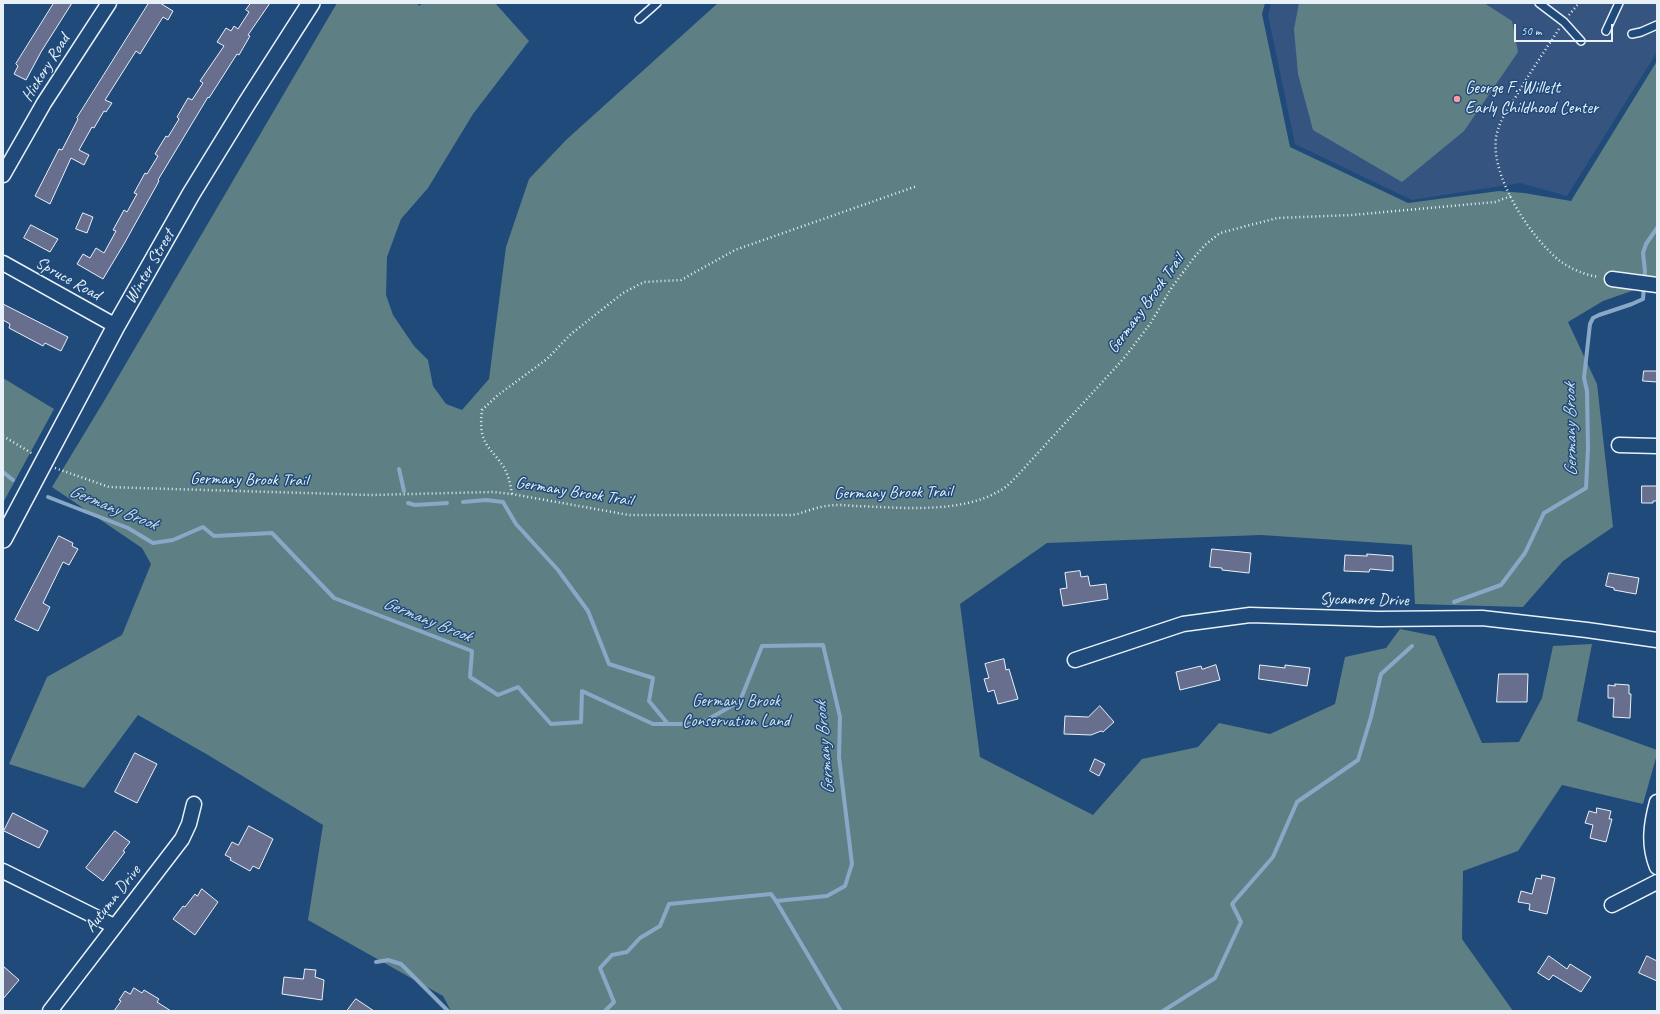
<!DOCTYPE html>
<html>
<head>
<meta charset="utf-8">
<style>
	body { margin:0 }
	#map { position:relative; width:1660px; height:1014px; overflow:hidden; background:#1f4a7a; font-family:Caveat,sans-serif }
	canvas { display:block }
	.frame { position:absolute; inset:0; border:4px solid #e8f1f8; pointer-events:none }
	.scale { position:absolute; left:1514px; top:24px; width:99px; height:18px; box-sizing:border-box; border:2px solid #e8f1f8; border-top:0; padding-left:5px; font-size:12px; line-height:14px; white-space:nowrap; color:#e8f1f8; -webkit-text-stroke:3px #1f4a7a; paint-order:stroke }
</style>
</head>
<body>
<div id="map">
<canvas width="1660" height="1014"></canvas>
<div class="frame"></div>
<div class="scale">50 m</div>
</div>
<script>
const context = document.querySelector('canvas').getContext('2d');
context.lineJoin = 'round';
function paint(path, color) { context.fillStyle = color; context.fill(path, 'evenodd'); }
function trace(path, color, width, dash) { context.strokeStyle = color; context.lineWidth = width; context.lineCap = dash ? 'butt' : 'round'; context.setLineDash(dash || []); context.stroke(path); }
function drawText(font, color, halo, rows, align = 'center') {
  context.font = font + ' Caveat,sans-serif'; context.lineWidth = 3; context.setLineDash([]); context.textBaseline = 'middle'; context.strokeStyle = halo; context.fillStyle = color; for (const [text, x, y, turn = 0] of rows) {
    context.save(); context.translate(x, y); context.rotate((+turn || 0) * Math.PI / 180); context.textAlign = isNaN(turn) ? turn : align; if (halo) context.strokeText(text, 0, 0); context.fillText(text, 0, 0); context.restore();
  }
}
paint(new Path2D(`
	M1271 3H1657V52L1567 196 1520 183 1412 200 1295 144 1268 15Z`), '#355580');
paint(new Path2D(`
	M337 3H416L420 6 421 3H495L529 41 473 114 428 188 401 219 387 257 386 295 393 315 414 346 428 360 433 386 446 404 462 410 489 379 506 247 529 179 566 140 718 3H1265L1262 14 1290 147 1408 203 1499 191 1524 193 1571 201 1657 61V282L1603 301 1568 322 1597 384 1613 527 1563 561 1523 607 1415 604 1412 545 1261 535 1047 543 960 604 980 757 1093 815 1142 759 1198 747 1219 723 1270 734 1335 704 1345 657 1386 648 1400 629 1435 636 1482 743 1519 742 1542 698 1553 646 1592 644 1577 721 1657 750V754L1643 804 1562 785 1518 851 1463 871 1462 939 1513 1011H451L443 996 308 920 323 825 208 755 138 715 84 788 9 764 47 677 122 635 151 564 142 548 52 487 104 401Z
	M1299 3H1484L1512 21 1518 52 1464 131 1402 182 1313 130 1298 74 1294 29Z
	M3 378 54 409 4 501H3Z`), '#5e8084');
trace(new Path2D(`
	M399 469 404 491
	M3 472 13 480
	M48 497 128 528 153 543 173 540 203 527 214 536 272 533 334 598 472 651 470 677 498 695 518 687 551 724 581 722 582 691 653 724H700L740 701 762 646 823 645 840 717 839 757 852 864 845 886 827 896 776 901 841 1011
	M463 502 486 500 503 502 516 524 558 570 588 611 609 664 653 678 649 701 668 724
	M408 503 415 505 447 503
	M1454 602 1501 585 1525 553 1544 513 1586 488 1588 448 1587 391 1584 378 1590 324 1593 318 1599 315 1632 304 1643 299 1645 271 1643 253 1646 244 1657 228
	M376 962 388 960 401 964 448 1011
	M605 1011 614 1002 600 968 612 955 627 952 640 938 660 926 669 904 771 894 776 901
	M1163 1011 1215 978 1241 922 1232 904 1273 857 1297 802 1358 760 1371 717 1381 674 1412 646`), '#89a7c6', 4);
const building = new Path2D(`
	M54 3H72L41 52 26 80 14 74 18 66 16 64Z
	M149 3H160L173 11 168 20 163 17 140 54 136 51 105 100 112 103 106 112 104 111 94 128 92 127 79 150 89 155 84 165 71 158 50 204 35 196 59 149 62 150 78 119 77 118Z
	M251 3H270L248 35 250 36 239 55 237 54 209 98 208 97 158 180 159 181 124 244 103 279 77 264 83 254 90 258 96 248 104 253 116 231 113 230 124 210 127 212 137 194 134 193 145 173 147 174 158 156 155 154 166 136 168 137 179 119 177 117 188 98 192 100 203 83 200 81 224 46 217 42 226 28 231 31 234 26 238 29 249 12 246 10Z
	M83 213 93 217 87 233 76 229Z
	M31 225 58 239 50 252 24 238Z
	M3 304 68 337 61 351 45 343 43 346 9 328 10 324 3 320Z
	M1644 371H1657V382L1643 381Z
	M1642 486H1657V501H1653V503H1642Z
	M59 536 73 543 72 546 78 549 69 565 63 562 43 603 50 607 38 631 15 620Z
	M1212 549 1251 553 1249 573 1222 570V568L1210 567Z
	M1367 554 1393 556V571L1370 569 1369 572 1344 571 1345 555 1367 556Z
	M1080 571 1081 577 1088 576 1090 586 1106 584 1108 599 1063 606 1060 589 1067 588 1065 573Z
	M1609 573 1639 578 1636 594 1614 590V588L1606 586Z
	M1004 659 1006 670 1009 669 1018 699 998 704 994 690 988 692 984 679 989 678 985 664Z
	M1216 665 1220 680 1180 690 1176 672 1201 666 1202 669Z
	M1260 665 1285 668V665L1310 668 1307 686 1259 679Z
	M1499 674H1528L1527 702H1497Z
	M1615 684 1629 685V694H1631L1630 718 1613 717 1614 698H1608V685L1615 686Z
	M1100 706 1114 722 1103 732 1101 731 1091 735 1064 734 1065 716 1088 717Z
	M135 753 157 764 137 803 115 792Z
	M1095 759 1105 764 1099 776 1090 771Z
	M1597 808 1611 811 1609 819H1612L1606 842 1590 838 1593 825 1585 823 1589 811 1596 813Z
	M13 813 48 831 39 848 4 831Z
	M249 826 273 839 259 869 253 866 250 871 230 860 231 858 225 855 232 842 238 845Z
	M115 831 130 842 123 851 125 852 103 881 86 868Z
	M1542 875 1555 878 1547 914 1529 910 1530 904 1518 902 1521 891 1532 894 1536 878 1541 879Z
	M202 889 218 902 195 935 173 919 183 906 185 907 195 894 197 896Z
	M1549 956 1567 969 1570 964 1591 977 1581 992 1553 975 1549 980 1538 973Z
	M1647 956 1657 961V981L1639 973Z
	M3 966 19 980 3 999Z
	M305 969 316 970 315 977 324 980 322 1000 282 994 284 977 303 979Z
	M134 988 142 993 144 990 159 999 157 1002 171 1011H114L121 1001 119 1000 125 991 130 994Z
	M356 999 374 1011H347Z`);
paint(building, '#686f8e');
trace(building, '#e8f1f8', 1);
const service = new Path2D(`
	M1539 3 1564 22 1581 41
	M639 19 657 3
	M1606 31 1619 3
	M1632 34 1641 32 1657 25`);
const minor = new Path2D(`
	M3 175 44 103 109 3
	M3 263 116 326
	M1612 279 1657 285
	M1619 445 1657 446
	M1075 660 1183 624 1250 615 1378 619 1482 618 1587 630 1657 640
	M1657 802C1651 824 1648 845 1657 867
	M3 871 114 926
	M1612 905 1657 882
	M50 1011 182 839 189 824 194 804`);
const tertiary = new Path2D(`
	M3 539 116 326 191 194 247 103 311 3`);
trace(service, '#e8f1f8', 10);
trace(minor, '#e8f1f8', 17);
trace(tertiary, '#e8f1f8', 20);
trace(new Path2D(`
	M1569 15 1579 3
	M1559 29C1544 52 1529 74 1515 98 1508 109 1500 120 1497 133 1487 172 1530 237 1560 261 1571 269 1585 275 1599 277
	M3 436 33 454
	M55 468 109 487 139 488 371 495 493 492 512 494 629 515H789C797 515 803 512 810 510 825 505 838 504 854 506 899 507 960 515 1001 490 1007 487 1012 481 1017 476L1125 357 1150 324 1172 287 1196 255 1205 245 1220 233 1277 218 1352 215 1495 202 1511 196
	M512 494C510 483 508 471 500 462 495 454 487 448 484 439 480 430 481 420 482 410L498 395 547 359 571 334 623 293 644 282 681 280 735 250 917 186`), '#e8f1f8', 2.5, [1, 3]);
trace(service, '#1f4a7a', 7);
trace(minor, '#1f4a7a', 14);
trace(tertiary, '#1f4a7a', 17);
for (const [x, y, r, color] of [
	[1457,99,4,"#ff9aa2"]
]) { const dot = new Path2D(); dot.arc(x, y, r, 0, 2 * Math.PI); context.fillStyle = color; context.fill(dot); trace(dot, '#1f4a7a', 1.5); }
drawText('17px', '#e8f1f8', '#1f4a7a', [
	["Hickory Road",46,68,-58],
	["Winter Street",150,267,-60],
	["Spruce Road",68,279,29],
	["Germany Brook Trail",1146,304,-54],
	["Germany Brook Trail",249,480,1],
	["Germany Brook Trail",574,492,9],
	["Germany Brook Trail",893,493,-1],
	["Sycamore Drive",1364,600,1],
	["Autumn Drive",113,899,-52]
]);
drawText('17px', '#e8f1f8', '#1f4a7a', [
	["George F. Willett",1465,89],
	["Early Childhood Center",1465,109]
], 'left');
drawText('17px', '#d3e0e7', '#1f4a7a', [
	["Germany Brook",736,702],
	["Conservation Land",736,722]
]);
drawText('italic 18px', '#d0dfec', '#1f4a7a', [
	["Germany Brook",1571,430,-91],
	["Germany Brook",113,508,22],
	["Germany Brook",427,620,22],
	["Germany Brook",825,748,-95]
]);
</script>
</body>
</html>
